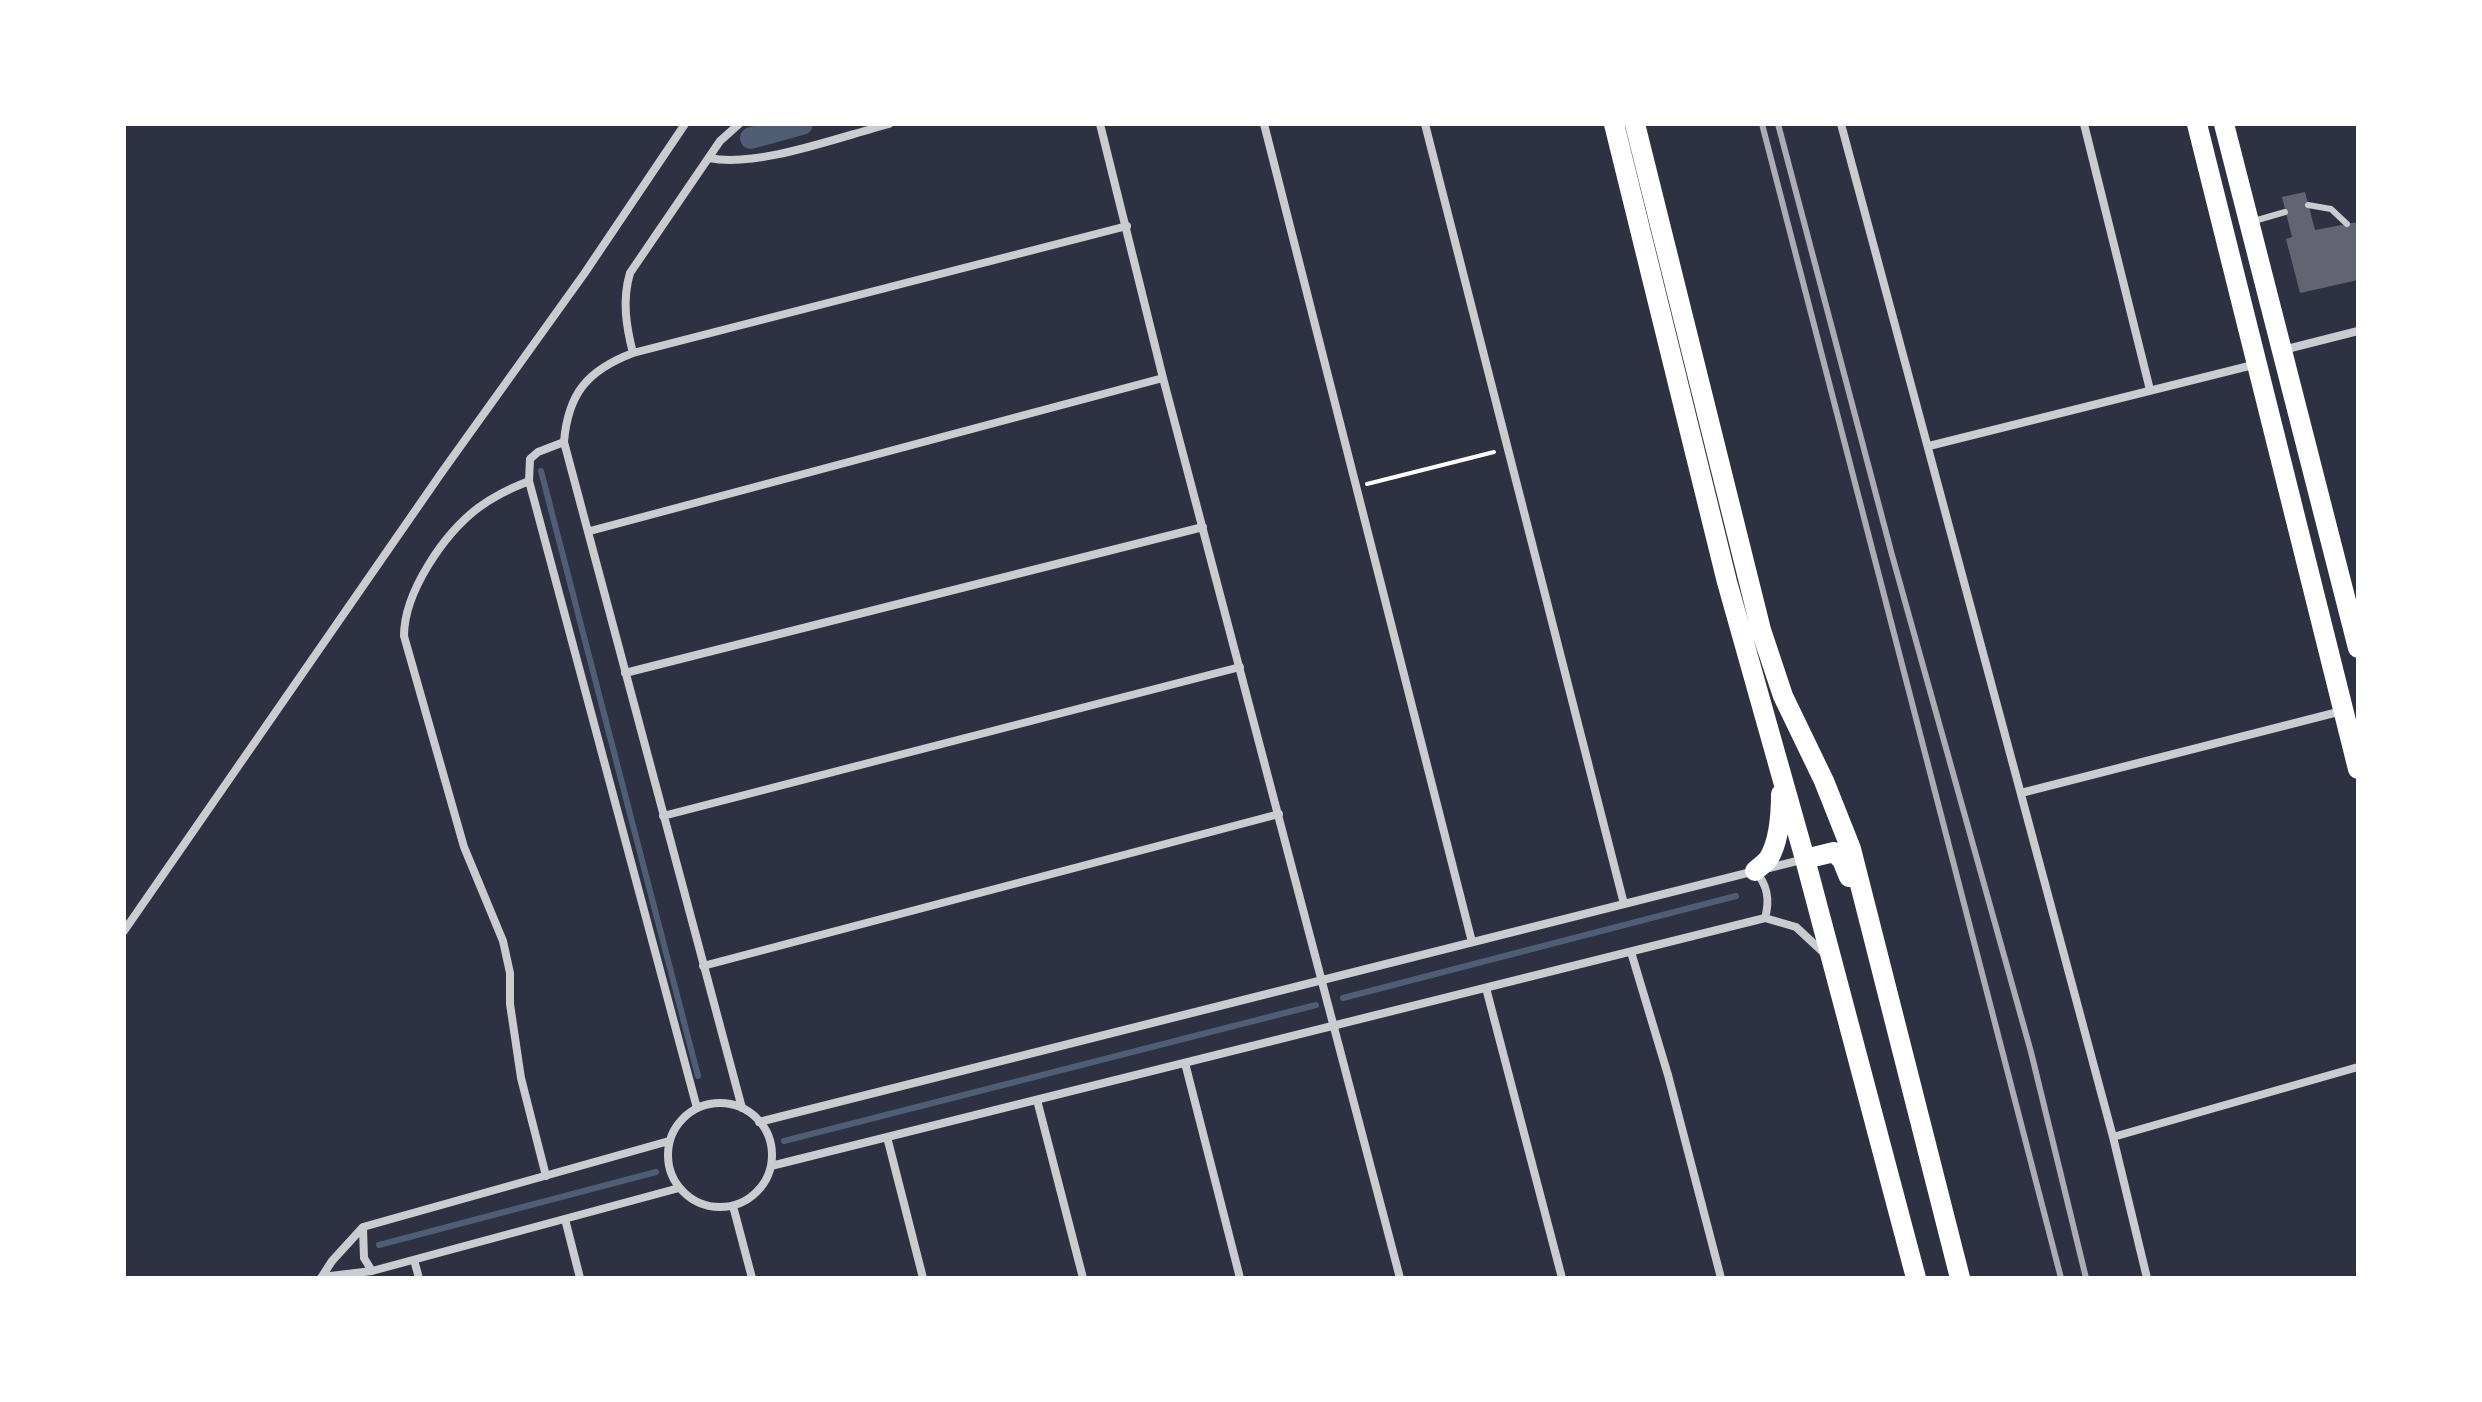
<!DOCTYPE html>
<html>
<head>
<meta charset="utf-8">
<style>
	body { margin:0 }
	#map { position:relative; width:2482px; height:1402px; overflow:hidden; background:#2d3142; font-family:"DejaVu Sans",sans-serif }
	canvas { display:block }
	.frame { position:absolute; inset:0; border:126px solid #fff; pointer-events:none }
</style>
</head>
<body>
<div id="map">
<canvas width="2482" height="1402"></canvas>
<div class="frame"></div>
</div>
<script>
const context = document.querySelector('canvas').getContext('2d');
context.lineJoin = 'round';
function trace(path, color, width, dash) { context.strokeStyle = color; context.lineWidth = width; context.lineCap = dash ? 'butt' : 'round'; context.setLineDash(dash || []); context.stroke(path); }
function paint(path, color) { context.fillStyle = color; context.fill(path, 'evenodd'); }
trace(new Path2D(`
	M541 471 698 1076
	M1343 998 1736 896
	M784 1141 1316 1005
	M379 1245 656 1172`), '#4f5d75', 6);
trace(new Path2D(`
	M751 138 802 124`), '#4f5d75', 22);
paint(new Path2D(`
	M2305 192 2315 230 2358 222V280L2300 293 2286 239 2292 237 2282 197Z`), '#626471');
trace(new Path2D(`
	M1367 484 1494 452`), '#fff', 4);
trace(new Path2D(`
	M2308 205 2331 209 2347 224
	M2254 221 2285 212`), '#caccd0', 6);
trace(new Path2D(`
	M1100 124 1163 378 1400 1278
	M1264 124 1472 942
	M1425 124 1624 904
	M1841 124 2113 1137 2147 1278
	M2084 124 2150 390
	M709 158C758 168 839 137 889 124
	M2283 350 2358 331
	M633 353C626 326 622 300 630 273L720 141 739 124
	M564 442 742 1108
	M1929 446 2257 364
	M529 481C511 488 494 496 478 508 444 534 404 592 404 636L464 847 503 941 510 973V1004L521 1078 546 1176
	M590 531 1163 378
	M625 673 1203 527
	M2021 793 2342 711
	M663 816 1240 667
	M1769 868 1805 859
	M1755 871C1768 885 1770 900 1765 918
	M1765 918 1796 927 1824 953
	M124 931 442 472 584 274 685 124
	M1631 952 1668 1075 1721 1278
	M703 966 1279 814
	M1486 988 1562 1278
	M1185 1063 1240 1278
	M1037 1100 1083 1278
	M668 1155a52 52 0 1 1 104 0a52 52 0 1 1-104 0Z
	M697 1108 529 481 530 459 538 452 564 442C568 393 588 370 633 353L1127 226
	M759 1122 1755 871
	M887 1137 923 1278
	M2113 1137 2358 1067
	M771 1166 1765 918
	M733 1206 752 1278
	M565 1219 580 1278
	M363 1228 364 1258 372 1271
	M414 1260 419 1278
	M322 1277 372 1271 679 1188
	M321 1278 332 1261 363 1227 669 1141`), '#caccd0', 8);
trace(new Path2D(`
	M1614 124 1727 582 1805 859 1916 1278
	M1635 124 1761 630 1783 696 1824 781 1851 849 1960 1278
	M1805 859 1834 852 1842 860 1849 877
	M1755 871C1759 867 1766 863 1769 858 1779 841 1781 812 1781 794`), '#fff', 20);
trace(new Path2D(`
	M2197 124 2358 769
	M2224 124 2358 648`), '#fff', 20);
trace(new Path2D(`
	M1762 124 2061 1278
	M1778 124 1892 555 2031 1052 2086 1278`), '#abadb3', 6);
</script>
</body>
</html>
